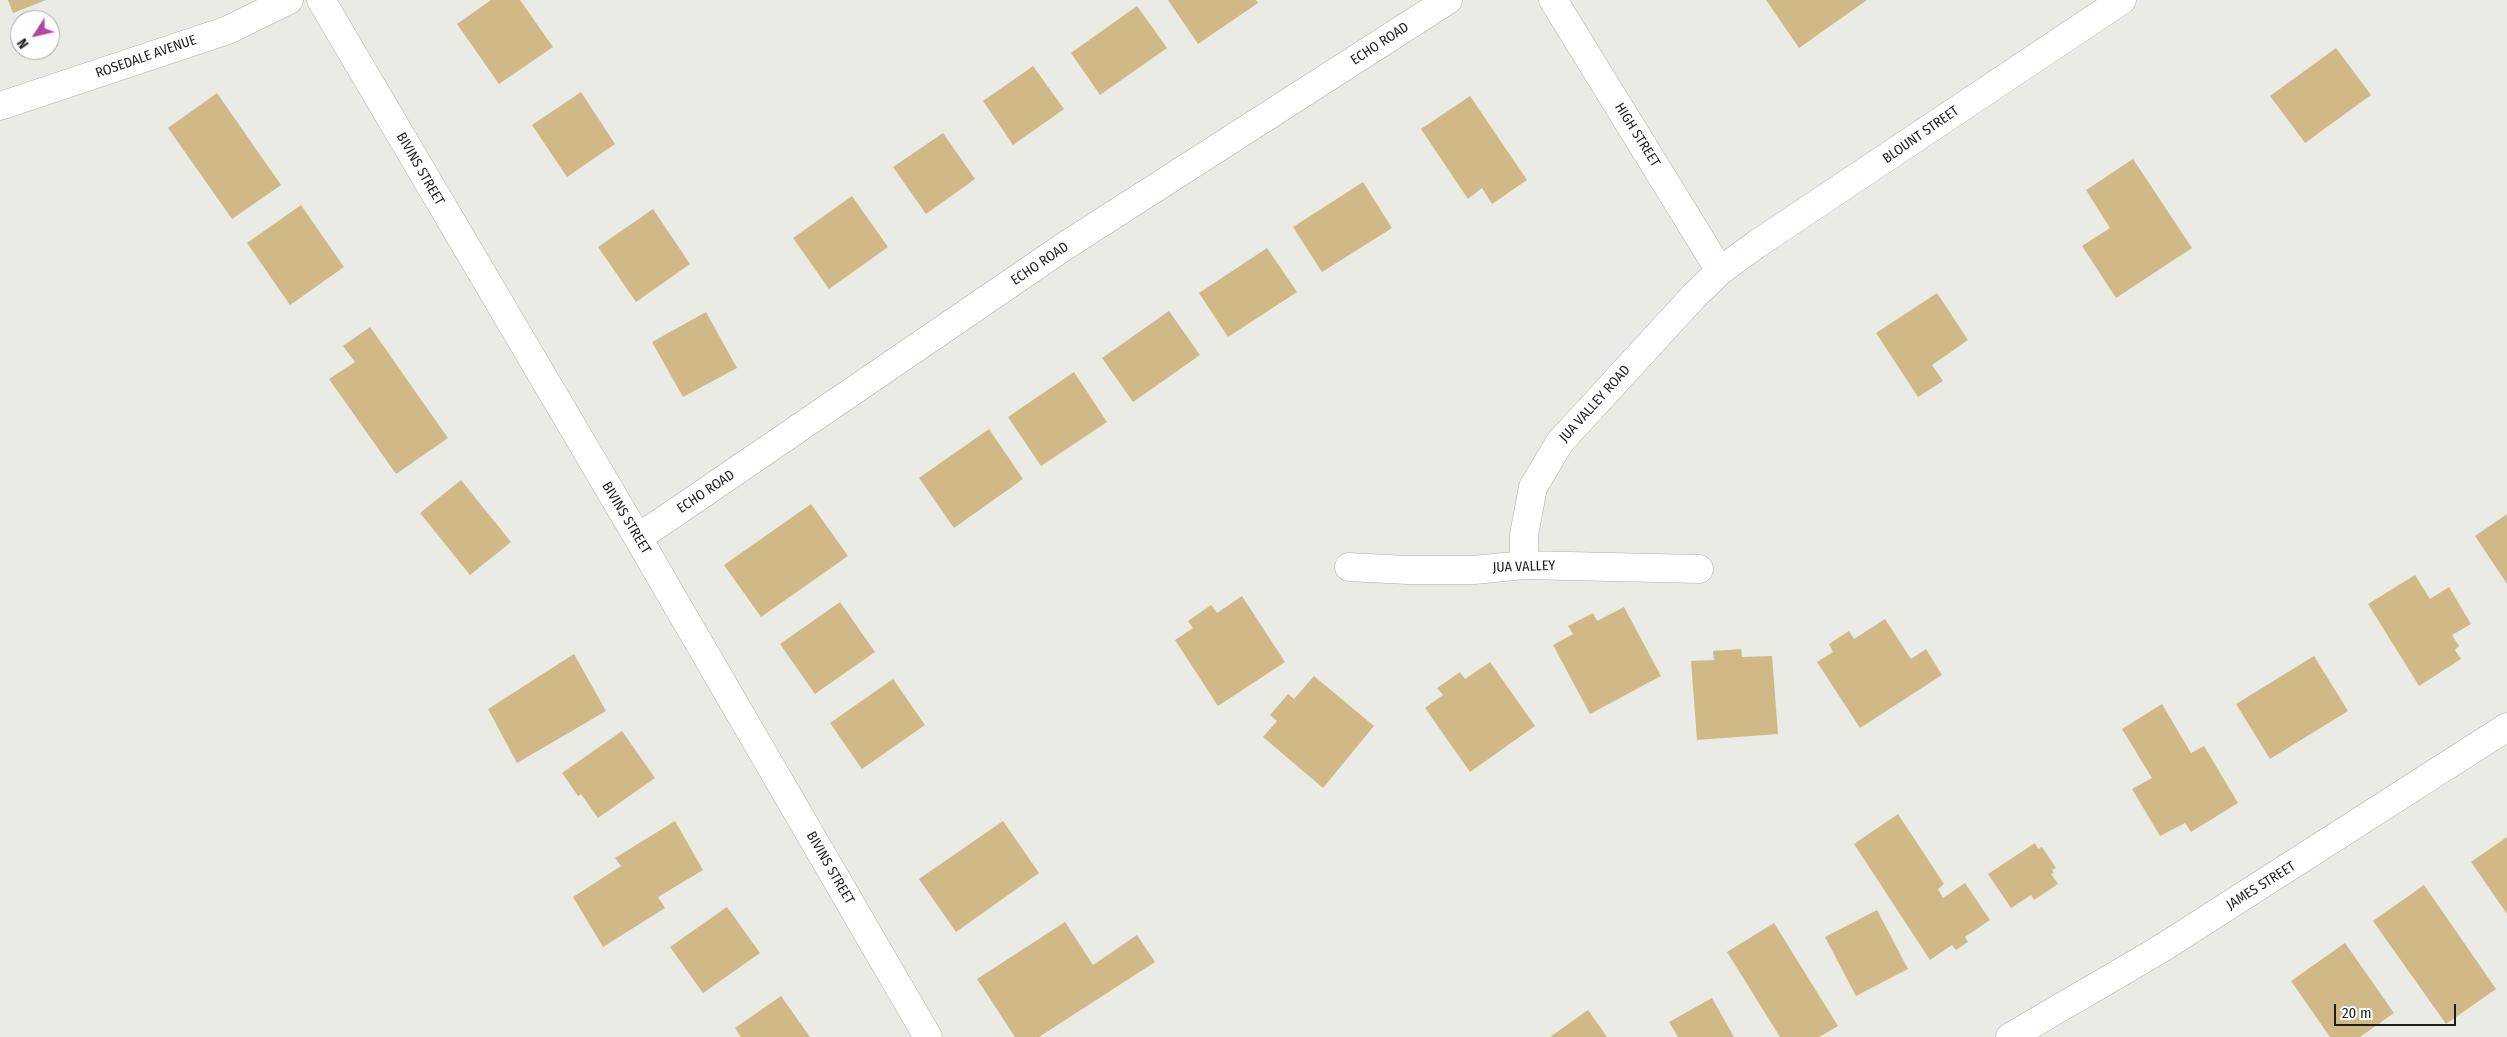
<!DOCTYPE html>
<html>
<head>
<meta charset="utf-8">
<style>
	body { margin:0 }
	#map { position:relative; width:2507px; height:1037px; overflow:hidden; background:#eaebe5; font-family:"Fira Sans Condensed",sans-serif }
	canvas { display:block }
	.north { position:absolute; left:10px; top:10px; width:50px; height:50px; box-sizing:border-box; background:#fff; border:1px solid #a5a5a4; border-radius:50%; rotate:235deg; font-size:14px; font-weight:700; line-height:20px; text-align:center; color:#1d1e1c }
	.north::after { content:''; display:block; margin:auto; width:18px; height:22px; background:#b346a5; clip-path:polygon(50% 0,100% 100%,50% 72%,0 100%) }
	.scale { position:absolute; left:2334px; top:1004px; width:122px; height:22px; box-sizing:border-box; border:2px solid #1d1e1c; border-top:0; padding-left:6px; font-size:15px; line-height:18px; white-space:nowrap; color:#1d1e1c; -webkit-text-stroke:4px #fff; paint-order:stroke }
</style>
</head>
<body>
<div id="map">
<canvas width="2507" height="1037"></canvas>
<div class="north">N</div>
<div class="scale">20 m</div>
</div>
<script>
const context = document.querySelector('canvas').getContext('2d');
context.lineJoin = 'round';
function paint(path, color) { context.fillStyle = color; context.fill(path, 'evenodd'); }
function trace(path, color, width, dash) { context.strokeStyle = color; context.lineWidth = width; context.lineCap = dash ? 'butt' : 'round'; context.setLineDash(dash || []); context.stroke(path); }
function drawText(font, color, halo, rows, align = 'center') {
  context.font = font + ' "Fira Sans Condensed",sans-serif'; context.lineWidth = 4; context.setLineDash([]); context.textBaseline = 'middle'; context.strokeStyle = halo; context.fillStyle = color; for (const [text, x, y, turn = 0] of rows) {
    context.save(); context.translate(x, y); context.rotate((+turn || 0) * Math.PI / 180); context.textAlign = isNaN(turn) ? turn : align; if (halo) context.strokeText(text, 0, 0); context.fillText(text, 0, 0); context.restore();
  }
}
paint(new Path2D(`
	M8 0H46L13 13Z
	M491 0H520L553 47 499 84 457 24Z
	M1168 0H1256L1258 3 1198 44Z
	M1766 0H1867L1799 48Z
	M1137 6 1167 48 1100 95 1071 53Z
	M2336 48 2371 95 2305 143 2270 96Z
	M1033 66 1064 109 1013 145 983 101Z
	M581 92 615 144 567 177 532 125Z
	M217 93 281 185 232 219 168 128Z
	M1470 96 1527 180 1492 204 1482 188 1468 199 1421 129Z
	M943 133 975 179 926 214 893 167Z
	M2133 159 2192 248 2116 298 2082 246 2110 228 2086 190Z
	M1363 182 1392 228 1322 272 1293 227Z
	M852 196 888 247 829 289 793 238Z
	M301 205 344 267 290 305 247 243Z
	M653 209 690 264 636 302 598 247Z
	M1267 248 1297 292 1228 337 1199 293Z
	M1937 293 1968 340 1932 365 1943 381 1918 397 1876 333Z
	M1169 311 1200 355 1133 402 1102 358Z
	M706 312 737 368 683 397 652 342Z
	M370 327 448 438 396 474 329 379 355 362 343 346Z
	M1074 372 1107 422 1041 466 1008 417Z
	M989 429 1023 479 954 528 919 478Z
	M461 480 511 542 470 575 420 513Z
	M811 504 848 556 761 617 724 565Z
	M2507 514V584L2475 536Z
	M2415 575 2430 599 2449 587 2471 624 2452 635 2459 646 2455 650 2461 659 2419 686 2368 604Z
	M1242 596 1285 662 1218 706 1175 640 1193 628 1188 621 1211 605 1217 613Z
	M840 602 875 652 815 694 780 644Z
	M1624 607 1661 676 1590 714 1553 645 1573 634 1568 626 1593 613 1597 621Z
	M1885 619 1911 659 1926 649 1942 675 1860 728 1817 662 1833 652 1829 644 1849 631 1854 639Z
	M1741 649 1742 657 1772 656 1778 734 1697 740 1691 661 1714 660 1713 651Z
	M574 654 606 711 517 763 488 709Z
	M2314 656 2348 711 2270 759 2236 704Z
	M1490 662 1535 726 1470 772 1425 708 1443 695 1437 688 1460 672 1465 679Z
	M1314 676 1374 726 1323 788 1263 737 1277 721 1270 715 1288 694 1294 699Z
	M893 679 925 725 862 769 830 723Z
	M2162 704 2191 753 2204 746 2238 803 2191 832 2185 823 2160 836 2132 789 2152 778 2122 729Z
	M622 731 655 778 598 818 581 794 578 796 562 773Z
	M1898 814 1944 884 1938 889 1943 898 1965 883 1990 920 1965 937 1968 942 1956 950 1952 945 1930 960 1854 844Z
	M675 821 703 870 658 897 665 908 603 947 573 897 621 866 615 858Z
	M1003 821 1039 873 956 932 919 879Z
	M2507 837V914L2471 862Z
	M2035 843 2038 849 2042 847 2056 868 2052 870 2054 873 2051 874 2058 884 2034 900 2031 895 2011 908 1988 874Z
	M2424 885 2496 989 2446 1024 2373 921Z
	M727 907 760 953 703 993 670 947Z
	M1877 910 1908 969 1856 996 1825 937Z
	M1065 922 1093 965 1137 935 1155 962 1039 1037H1015L977 979Z
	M1774 923 1838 1026 1819 1037H1780L1727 952Z
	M2345 943 2394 1013 2360 1037H2330L2291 981Z
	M781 996 810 1037H741L735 1028Z
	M1712 998 1734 1037H1678L1669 1022Z
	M1588 1010 1607 1037H1550Z`), '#d1b987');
const minor = new Path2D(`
	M321 0 638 538 928 1037
	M1553 0 1720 271
	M0 106 228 30 289 0
	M638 538 1065 246 1448 0
	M1524 565V535L1533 487 1560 442 1694 296 1720 271 1757 244 2122 0
	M1349 567 1407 570H1474L1524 565 1699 569
	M2010 1037 2159 950 2507 727`);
trace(minor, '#adaea9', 29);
trace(minor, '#fff', 28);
drawText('14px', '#1d1e1c', '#fff', [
	["ECHO ROAD",1380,44,-33],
	["ROSEDALE AVENUE",146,57,-19],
	["HIGH STREET",1637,135,58],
	["BLOUNT STREET",1921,135,-35],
	["BIVINS STREET",420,169,60],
	["ECHO ROAD",1040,264,-34],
	["JUA VALLEY ROAD",1595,404,-48],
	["ECHO ROAD",706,492,-34],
	["BIVINS STREET",626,518,59],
	["JUA VALLEY",1524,567,-2],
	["BIVINS STREET",830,868,60],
	["JAMES STREET",2261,886,-32]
]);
</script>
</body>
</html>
